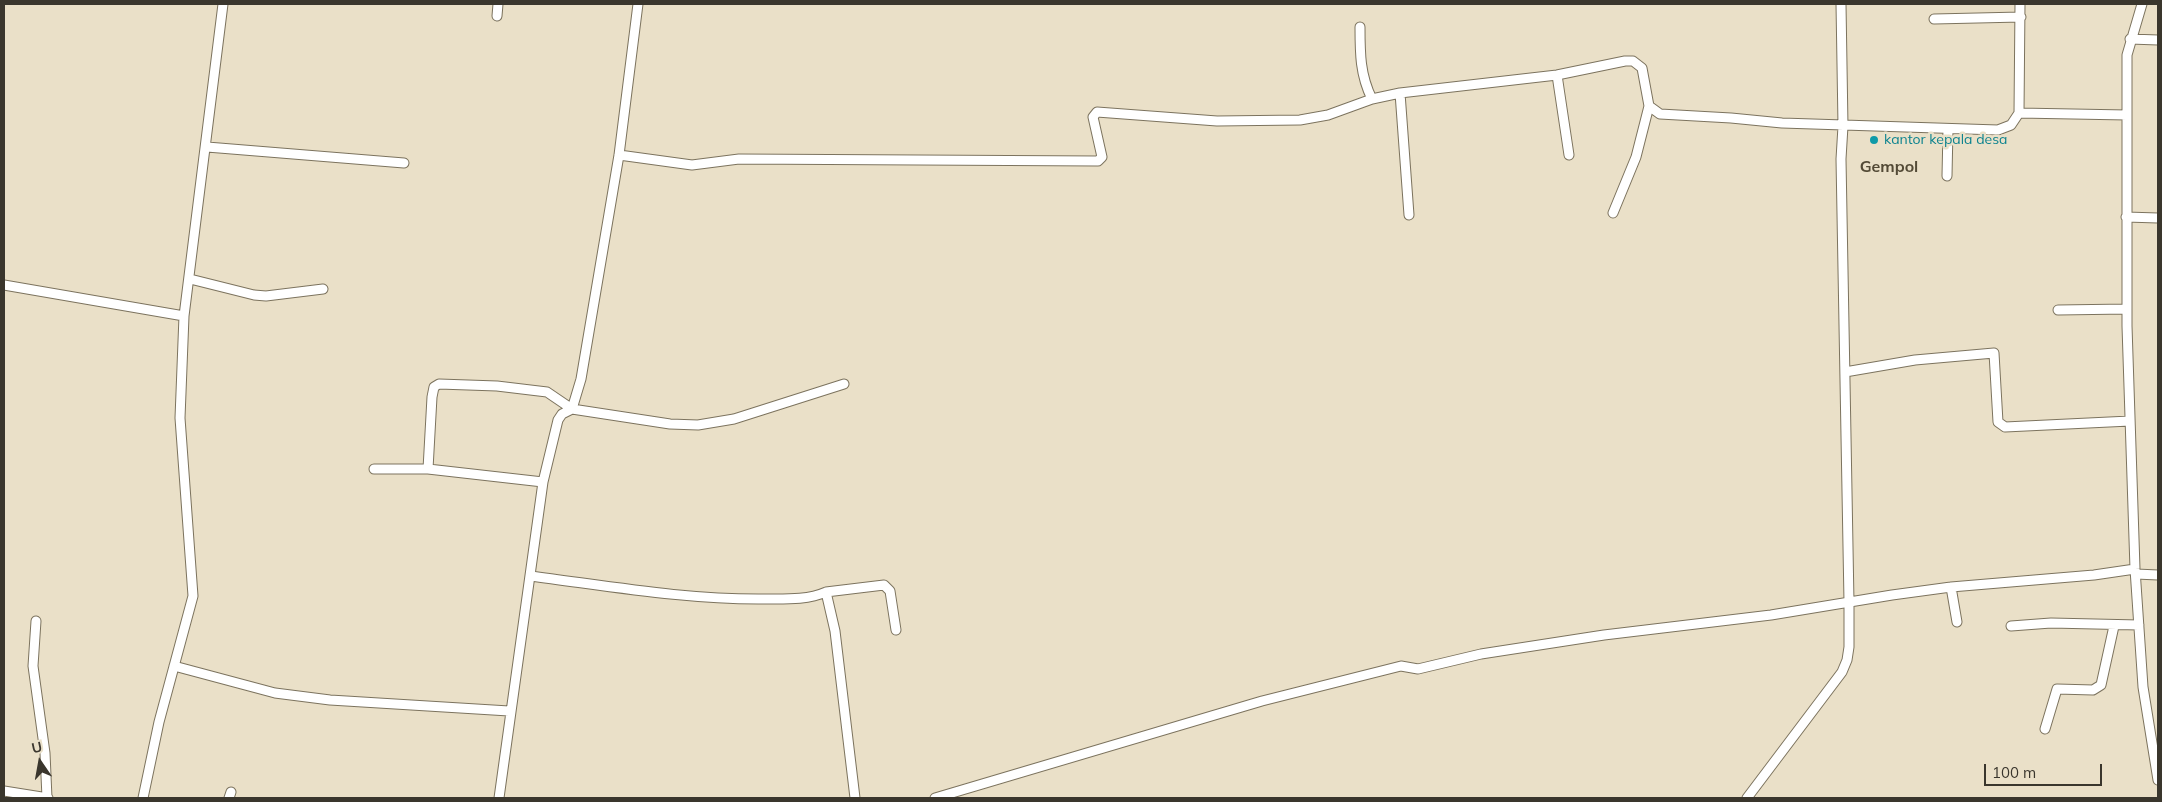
<!DOCTYPE html>
<html>
<head>
<meta charset="utf-8">
<style>
	body { margin:0 }
	#map { position:relative; width:2162px; height:802px; overflow:hidden; background:#eae0c8; font-family:Mulish,sans-serif }
	canvas { display:block }
	.frame { position:absolute; inset:0; border:5px solid #3a362d; pointer-events:none }
	.north { position:absolute; left:15px; top:737px; width:50px; height:50px; -webkit-text-stroke:4px #eae0c8; paint-order:stroke; rotate:348deg; font-size:14px; font-weight:700; line-height:20px; text-align:center; color:#3a362d }
	.north::after { content:''; display:block; margin:auto; width:18px; height:22px; background:#3a362d; clip-path:polygon(50% 0,100% 100%,50% 72%,0 100%) }
	.scale { position:absolute; left:1984px; top:764px; width:118px; height:22px; box-sizing:border-box; border:2px solid #3a362d; border-top:0; padding-left:6px; font-size:15px; line-height:18px; white-space:nowrap; color:#3a362d; -webkit-text-stroke:4px #eae0c8; paint-order:stroke }
</style>
</head>
<body>
<div id="map">
<canvas width="2162" height="802"></canvas>
<div class="frame"></div>
<div class="north">U</div>
<div class="scale">100 m</div>
</div>
<script>
const context = document.querySelector('canvas').getContext('2d');
context.lineJoin = 'round';
function trace(path, color, width, dash) { context.strokeStyle = color; context.lineWidth = width; context.lineCap = dash ? 'butt' : 'round'; context.setLineDash(dash || []); context.stroke(path); }
function drawText(font, color, halo, rows, align = 'center') {
  context.font = font + ' Mulish,sans-serif'; context.lineWidth = 5; context.setLineDash([]); context.textBaseline = 'middle'; context.strokeStyle = halo; context.fillStyle = color; for (const [text, x, y, turn = 0] of rows) {
    context.save(); context.translate(x, y); context.rotate((+turn || 0) * Math.PI / 180); context.textAlign = isNaN(turn) ? turn : align; if (halo) context.strokeText(text, 0, 0); context.fillText(text, 0, 0); context.restore();
  }
}
const minor = new Path2D(`
	M2142 4 2127 55V326L2135 569 2143 687 2158 780
	M497 16 498 4
	M1934 19 2021 17
	M1360 27C1360 53 1360 75 1372 99
	M2130 39 2158 40
	M1557 75 1569 155
	M1400 93 1409 215
	M2019 113 2020 4
	M207 147 404 163
	M619 155 692 165 739 159 1098 161 1102 157 1093 117 1097 112 1217 121 1300 120 1328 115 1372 99 1400 93 1557 75 1625 61H1633L1642 68 1649 106 1660 114 1731 118 1782 123 1998 130 2011 125 2019 113 2127 115
	M1947 176 1948 129
	M1613 213 1636 157 1649 106
	M2126 217 2158 218
	M190 279 254 295 266 296 323 289
	M4 285 184 316
	M2058 310 2127 309
	M1845 372 1915 360 1994 353 1998 422 2005 427 2130 421
	M374 469H428L543 482
	M428 469 432 397 434 387 439 384 497 386 547 392 572 409 670 424 698 425 734 419 844 384
	M2136 574 2158 575
	M530 576C609 586 687 600 766 599 786 599 808 600 826 592L835 631 855 798
	M1951 587 1957 622
	M826 592 884 585 890 591 896 630
	M36 621 33 666 45 753 47 798
	M2011 626 2051 623 2139 625
	M174 666 275 693 330 700 509 711
	M2045 729 2057 689 2093 690 2101 685 2114 626
	M4 791 48 798
	M143 798 159 722 193 596 180 418 184 316 223 4
	M229 798 231 792
	M499 798 543 482 558 420 562 414 572 409 581 379 619 155 638 4
	M935 798 1262 701 1401 666 1418 669 1481 654 1604 635 1771 615 1892 595 1951 587 2094 575 2135 569
	M1747 798 1842 672 1847 660 1849 647V602L1841 159 1843 126 1841 4`);
trace(minor, '#7c735e', 11);
trace(minor, '#fff', 9);
for (const [x, y, r, color] of [
	[1874,140,5,"#0f9aa8"]
]) { const dot = new Path2D(); dot.arc(x, y, r, 0, 2 * Math.PI); context.fillStyle = color; context.fill(dot); trace(dot, '#eae0c8', 2); }
drawText('14px', '#0d838f', '#eae0c8', [
	["kantor kepala desa",1884,140]
], 'left');
drawText('bold 16px', '#534a36', '#eae0c8', [
	["Gempol",1889,167]
]);
</script>
</body>
</html>
